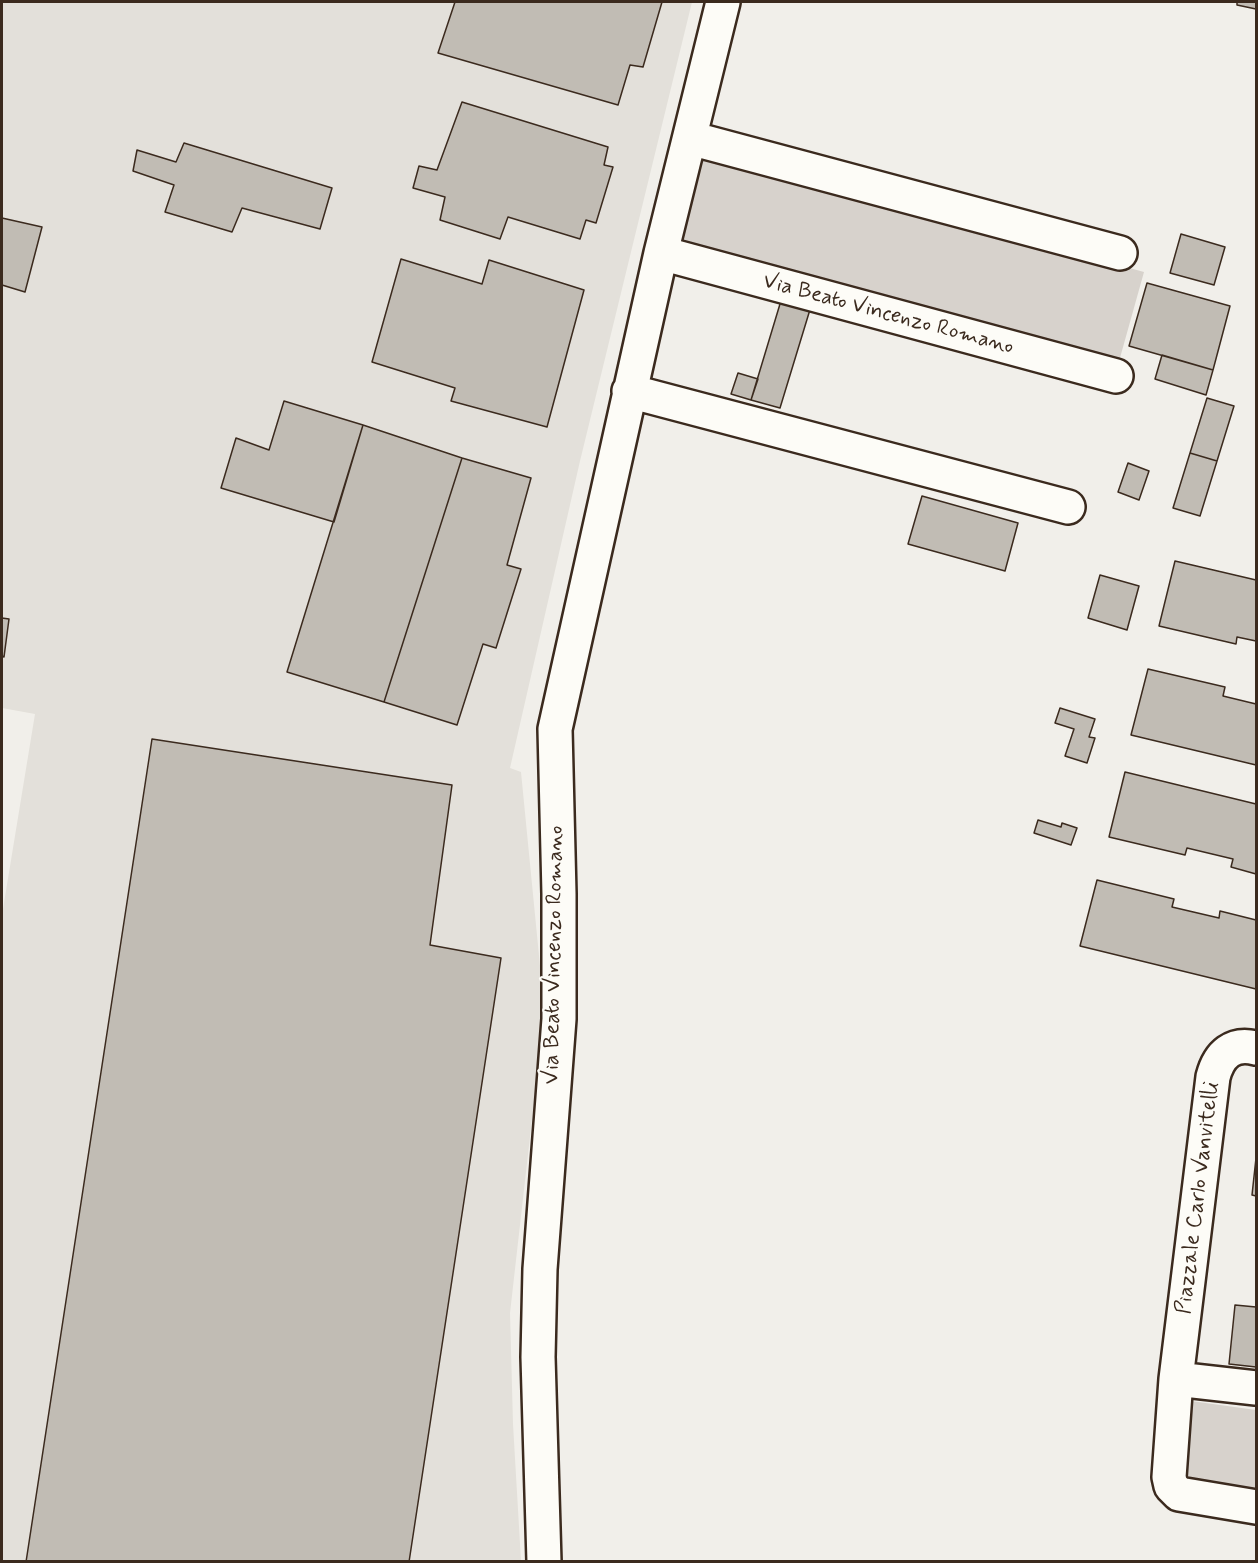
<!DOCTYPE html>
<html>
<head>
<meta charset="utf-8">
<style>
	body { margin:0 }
	#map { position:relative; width:1258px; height:1563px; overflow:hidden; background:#f1efea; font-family:Mynerve,sans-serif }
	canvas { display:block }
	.frame { position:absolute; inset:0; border:3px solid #3b2a1e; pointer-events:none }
</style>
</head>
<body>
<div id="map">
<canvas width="1258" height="1563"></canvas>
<div class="frame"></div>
</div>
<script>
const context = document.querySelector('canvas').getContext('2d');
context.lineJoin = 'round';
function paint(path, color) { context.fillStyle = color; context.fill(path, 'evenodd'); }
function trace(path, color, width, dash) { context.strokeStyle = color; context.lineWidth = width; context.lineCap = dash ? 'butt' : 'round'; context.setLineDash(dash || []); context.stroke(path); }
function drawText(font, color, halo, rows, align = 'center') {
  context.font = font + ' Mynerve,sans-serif'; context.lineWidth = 4.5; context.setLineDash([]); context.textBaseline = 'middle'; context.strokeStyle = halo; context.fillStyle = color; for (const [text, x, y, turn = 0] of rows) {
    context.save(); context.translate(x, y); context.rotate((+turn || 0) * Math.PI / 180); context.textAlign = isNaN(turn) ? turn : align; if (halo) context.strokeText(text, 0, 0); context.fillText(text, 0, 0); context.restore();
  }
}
paint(new Path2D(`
	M2 2H692L580 461 510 768 521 772 541 976 542 1031 510 1313 513 1424 521 1561 2 1562V915L35 714 2 708Z`), '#e3e0da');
paint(new Path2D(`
	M705 151 1144 272 1118 365 679 244Z
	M1184 1400 1256 1410V1499L1182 1487Z`), '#d7d2cc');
const building = new Path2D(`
	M455 2H662L643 67 630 65 618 105 438 53Z
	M1237 2H1256V9L1237 5Z
	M462 102 608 147 604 165 613 167 596 223 586 220 580 239 508 217 500 239 440 220 445 197 413 188 419 166 437 170Z
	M184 143 332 188 320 229 242 208 232 232 165 212 174 185 133 171 137 150 176 162Z
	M2 218 42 227 25 292 2 285Z
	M1181 234 1225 247 1214 285 1170 273Z
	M401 259 482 284 489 260 584 290 547 427 451 401 455 388 372 362Z
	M1147 283 1230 306 1213 370 1129 346Z
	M783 294 812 303 780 408 751 400Z
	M1162 355 1213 370 1206 395 1155 379Z
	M738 373 758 379 751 400 731 394Z
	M1207 398 1234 406 1217 461 1190 453Z
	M284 401 363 425 334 522 221 488 236 438 269 450Z
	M363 425 462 458 384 702 287 672Z
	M1190 453 1217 461 1200 516 1173 508Z
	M462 458 531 478 507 565 521 569 496 648 483 644 457 725 384 702Z
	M1128 463 1149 471 1139 500 1118 492Z
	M922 496 1018 523 1005 571 908 544Z
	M1175 561 1256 580V641L1237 637 1236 644 1159 626Z
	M1100 575 1139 586 1127 630 1088 618Z
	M2 618 9 619 4 657 2 656Z
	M1148 669 1225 687 1223 696 1256 704V765L1131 735Z
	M1060 708 1095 719 1089 737 1095 738 1087 763 1065 756 1074 729 1055 723Z
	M152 739 452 785 430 945 501 958 409 1562H26Z
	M1125 772 1256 804V874L1231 867 1233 859 1187 848 1185 855 1109 837Z
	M1038 820 1061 827 1062 823 1077 828 1071 845 1034 833Z
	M1097 880 1174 899 1172 907 1219 918 1220 911 1256 920V989L1080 946Z
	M1256 1158V1196L1252 1195Z
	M1235 1305 1256 1307V1367L1229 1364Z`);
paint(building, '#c1bcb4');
trace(building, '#3b2a1e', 1.5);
const minor = new Path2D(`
	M690 138 1120 253
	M661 253 1116 376
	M629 391 1068 507
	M1256 1048C1233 1042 1219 1054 1213 1077L1176 1379 1169 1477 1171 1486 1179 1494 1256 1507
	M1176 1379 1256 1388
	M544 1562 538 1357 540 1269 559 1019V894L555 729 661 253 723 2`);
trace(minor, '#3b2a1e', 38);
trace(minor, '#fdfcf7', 33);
drawText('22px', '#3b2a1e', '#fdfcf7', [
	["Via Beato Vincenzo Romano",888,315,15],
	["Via Beato Vincenzo Romano",555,955,-89],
	["Piazzale Carlo Vanvitelli",1199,1198,-83]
]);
</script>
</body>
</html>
